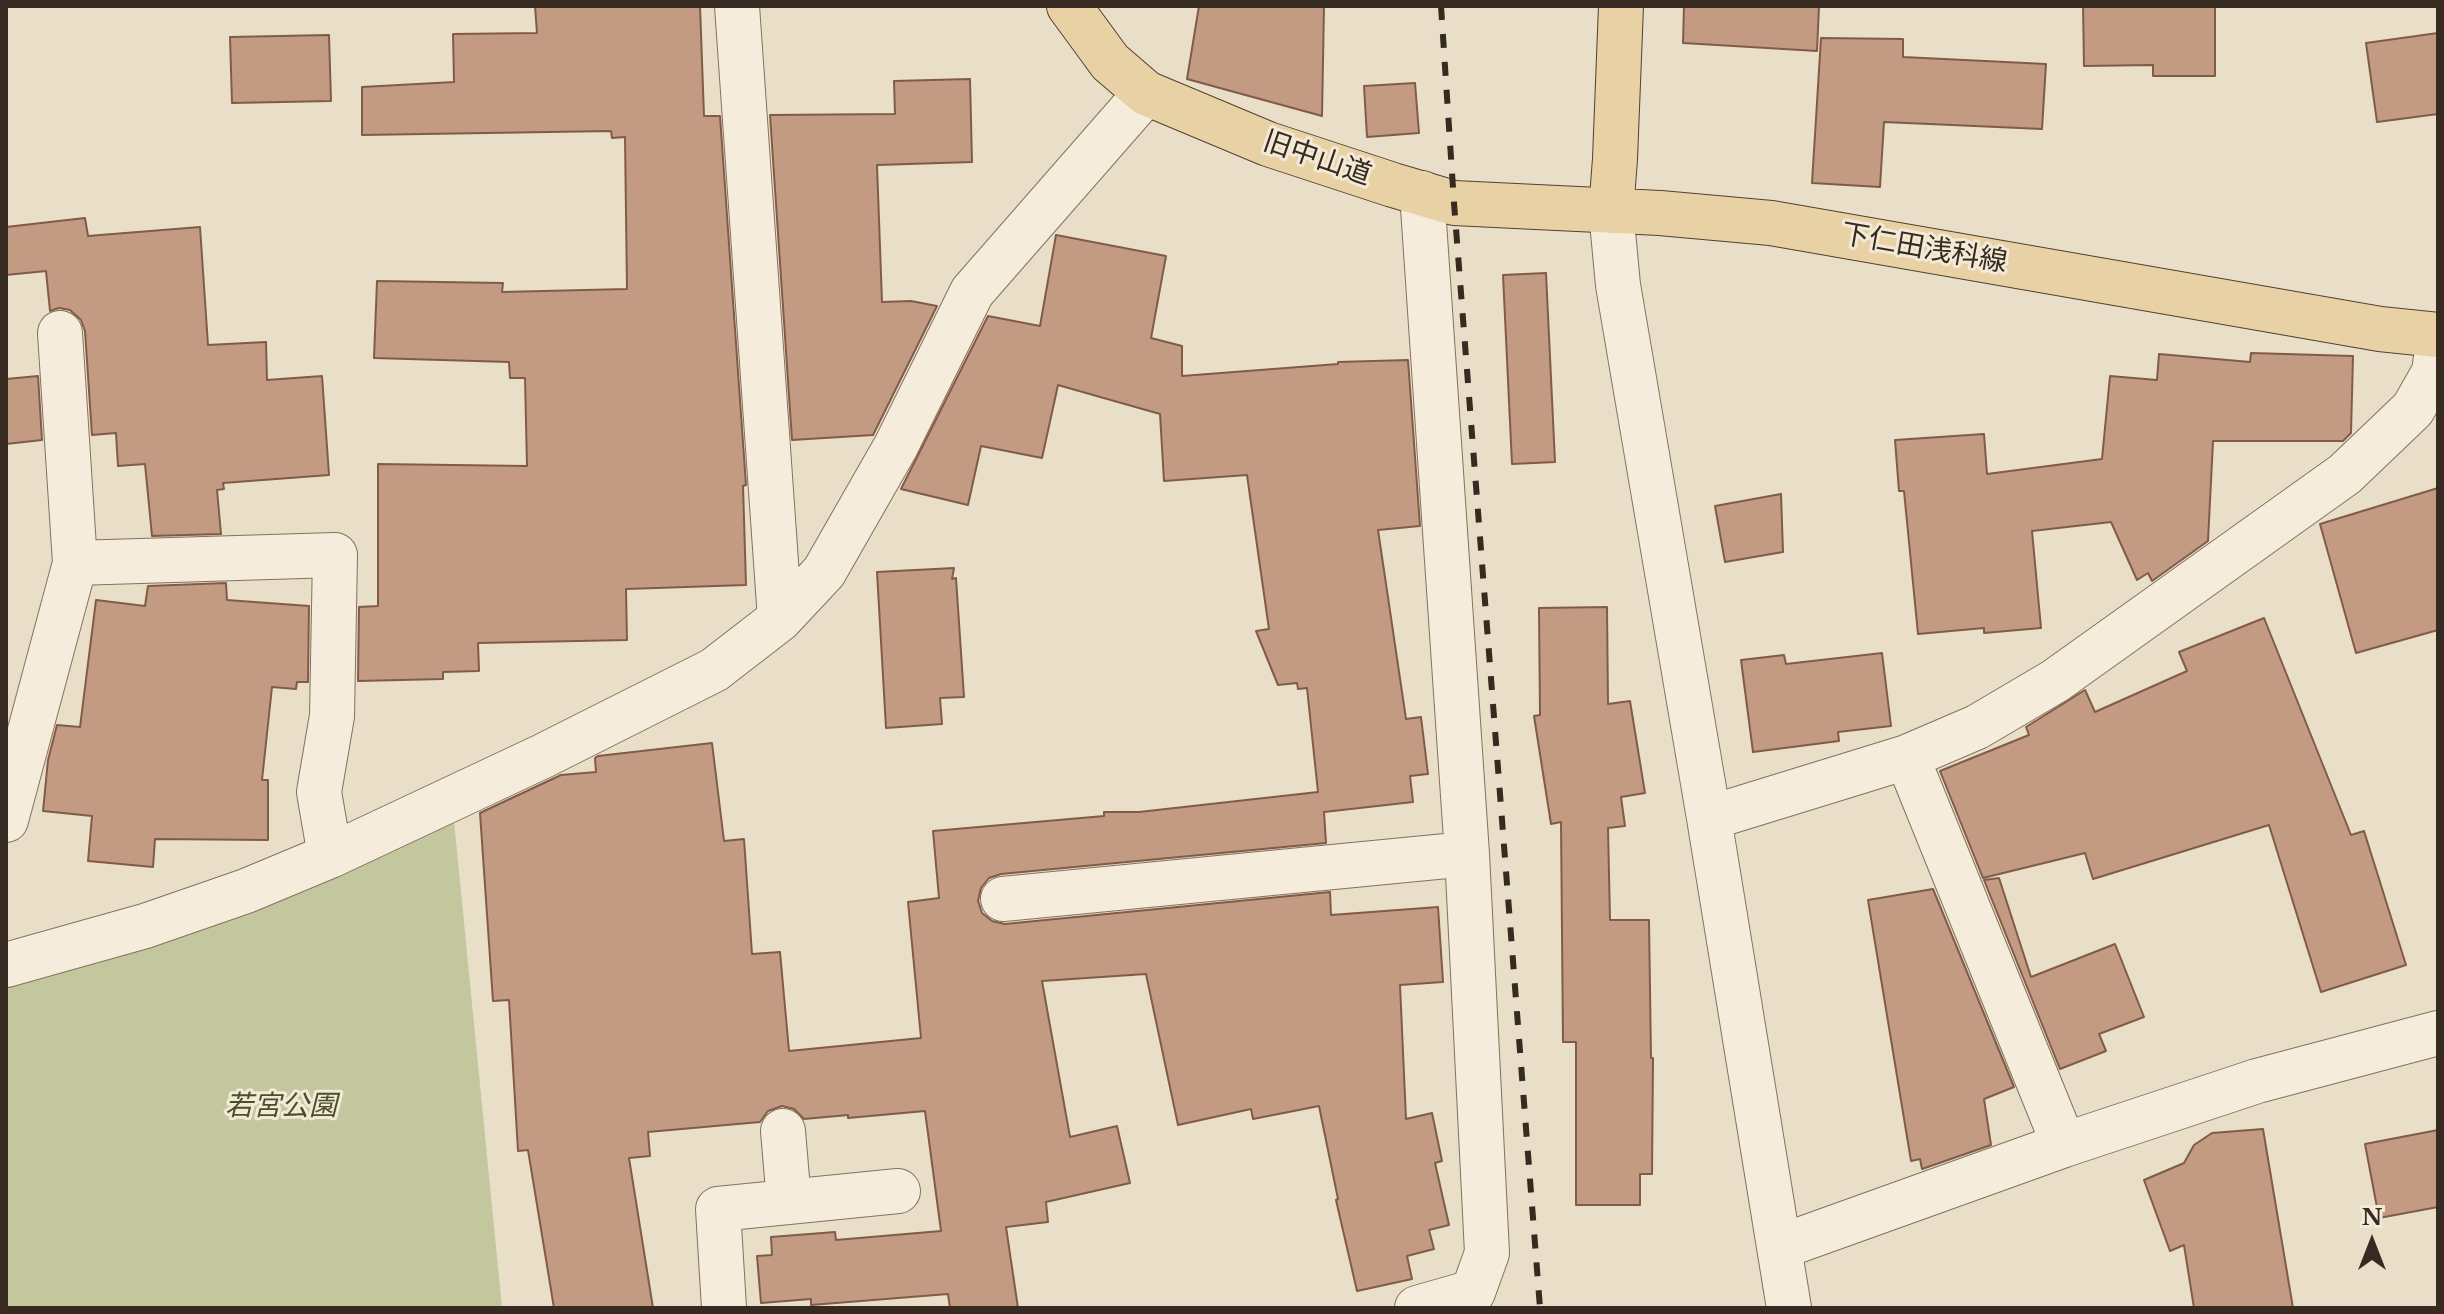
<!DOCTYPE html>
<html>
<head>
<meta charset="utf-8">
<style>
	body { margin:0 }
	#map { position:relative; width:2444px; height:1314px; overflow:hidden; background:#e9dec8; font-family:"Libre Baskerville",serif }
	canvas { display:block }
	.frame { position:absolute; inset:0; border:8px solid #362a21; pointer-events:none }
	.north { position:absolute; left:2332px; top:1202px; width:80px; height:80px; -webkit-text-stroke:6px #f2e9d7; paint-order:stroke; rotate:0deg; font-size:22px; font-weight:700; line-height:32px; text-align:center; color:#362a21 }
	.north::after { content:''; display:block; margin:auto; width:28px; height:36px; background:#362a21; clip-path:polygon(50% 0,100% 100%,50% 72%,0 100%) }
</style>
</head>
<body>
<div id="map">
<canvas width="2444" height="1314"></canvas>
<div class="frame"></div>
<div class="north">N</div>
</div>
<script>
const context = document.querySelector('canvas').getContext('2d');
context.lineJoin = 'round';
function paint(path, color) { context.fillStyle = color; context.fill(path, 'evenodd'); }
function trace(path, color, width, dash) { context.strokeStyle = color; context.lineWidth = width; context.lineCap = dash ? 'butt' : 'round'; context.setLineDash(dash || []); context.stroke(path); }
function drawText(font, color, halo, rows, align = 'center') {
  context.font = font + ' "Libre Baskerville","Noto Sans JP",serif'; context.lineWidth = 6; context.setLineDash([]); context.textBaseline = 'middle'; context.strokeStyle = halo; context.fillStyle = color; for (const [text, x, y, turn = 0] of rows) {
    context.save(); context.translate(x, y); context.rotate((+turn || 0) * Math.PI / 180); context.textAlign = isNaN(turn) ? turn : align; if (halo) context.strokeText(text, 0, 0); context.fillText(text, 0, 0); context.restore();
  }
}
paint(new Path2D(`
	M454 821 502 1308H6V988L261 901Z`), '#c3c79d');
const building = new Path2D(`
	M535 6H700L704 116H720L746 485 743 486 746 585 626 589 627 640 478 643 479 671 443 672V679L358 681 359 607 378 606V464L527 466 525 378H510L509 362 374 358 377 281 503 283 502 292 627 289 625 137 612 138 611 131 362 135V87L454 82 453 34 537 33Z
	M1199 6H1324L1322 116 1187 79Z
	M1684 6H1819L1817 51 1683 43Z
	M2083 6H2215V76H2153V65L2084 66Z
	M2438 33V114L2377 122 2366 43Z
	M329 35 331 101 232 103 230 37Z
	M1821 38 1903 39V57L2046 64 2042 129 1884 122 1880 187 1812 183Z
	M970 79 972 162 877 165 882 302 911 301 937 306 873 435 792 440 770 115 895 114 894 81Z
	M1415 83 1419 133 1367 137 1364 86Z
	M85 218 88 236 200 227 208 345 266 342 267 380 322 376 329 475 223 483 224 489 217 490 221 534 152 536 145 464 118 466 116 433 92 435 85 331 81 320 70 310 59 308 50 311 46 271 6 275V227Z
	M1056 235 1166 256 1151 338 1182 346V376L1338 364V362L1408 360 1420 526 1378 530 1406 719 1421 717 1428 774 1410 776 1413 802 1324 812 1326 843 1001 874 989 878 981 888 978 901 982 913 992 921 1005 924 1330 892 1331 915 1438 907 1443 982 1400 985 1406 1119 1432 1113 1442 1161 1435 1163 1449 1225 1429 1230 1434 1249 1407 1256 1412 1279 1357 1291 1336 1200 1338 1199 1319 1106 1253 1119 1251 1109 1178 1125 1146 974 1042 981 1070 1137 1117 1126 1130 1183 1046 1202 1048 1222 1006 1227 1018 1308H950L948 1294 811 1305V1299L761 1303 757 1256 772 1255 771 1237 835 1232 836 1240 941 1231 925 1111 848 1118V1115L804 1119 794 1109 782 1106 768 1111 760 1122 648 1132 650 1156 629 1158 653 1308H554L528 1150 518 1151 509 1000 493 1001 480 813 561 775 596 772 595 758 598 756 712 743 724 841 744 839 752 954 780 952 789 1051 921 1038 908 902 939 898 933 831 1104 816V812H1139L1318 792 1307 688 1298 689 1297 683 1278 685 1256 631 1269 629 1247 475 1164 481 1160 414 1058 385 1042 458 981 446 968 505 901 489 988 316 1040 326Z
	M1546 273 1555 462 1512 464 1503 275Z
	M2251 353 2353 356 2351 433 2343 441H2213L2208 541 2152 581 2148 573 2137 580 2111 522 2032 531 2041 628 1984 633V628L1918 634 1904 491H1899L1895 440 1984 434 1987 474 2102 459 2110 376 2157 380 2159 354 2250 362Z
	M38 376 42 440 6 444V379Z
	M2438 488V630L2356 653 2320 524Z
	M1781 494 1783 552 1725 562 1715 506Z
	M954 568 952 579 956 578 964 697 940 698 942 724 886 728 877 572Z
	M226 583 227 600 309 606 308 682H297L296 689 272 687 262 780H268V840L155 839 153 867 88 861 92 816 43 811 48 760 57 725 80 727 96 600 145 606 148 586Z
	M1607 607 1608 704 1630 701 1645 793 1621 797 1625 826 1608 828 1610 920H1649L1651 1058H1653L1652 1174H1640V1205H1576V1042H1563L1561 822 1551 824 1534 716 1540 715 1539 608Z
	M2264 618 2351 835 2364 831 2406 965 2321 992 2269 825 2093 879 2085 853 1983 878 1940 771 2029 735 2026 727 2085 690 2095 712 2187 671 2179 652Z
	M1882 653 1891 726 1838 732 1839 741 1753 752 1741 660 1784 655 1786 664Z
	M1999 878 2031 977 2115 944 2144 1017 2099 1034 2106 1051 2060 1069 1984 880Z
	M1933 889 2014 1087 1984 1099 1991 1145 1922 1169 1920 1159 1911 1161 1868 900Z
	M2263 1129 2293 1308H2194L2184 1245 2170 1251 2144 1180 2184 1163 2194 1145 2212 1133Z
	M2438 1130V1207L2379 1218 2365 1144Z`);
paint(building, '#c39b82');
trace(building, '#805c48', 2);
const minor = new Path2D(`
	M737 6 780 619
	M1611 211 1618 285 1709 818 1789 1308
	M75 563 335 555 332 716 319 792 330 856
	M1907 757 2064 1145
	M1709 818 1907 757 1977 727 2055 681 2345 474 2413 409 2434 372 2438 343
	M6 820 75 563 60 333
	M1003 899 1467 854
	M6 965 145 926 246 891 330 856 543 756 714 670 780 619 824 572 896 446 972 292 1146 93
	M783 1131 789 1202
	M1780 1247 2064 1145 2257 1081 2438 1033
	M724 1308 718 1209 898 1191
	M1417 1308 1473 1292 1487 1253 1467 854 1422 193`);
const major = new Path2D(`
	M1069 6 1110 62 1146 93 1268 144 1393 185 1454 203 1660 213 1771 223 2380 329 2438 335
	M1611 211 1615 159 1621 6`);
trace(minor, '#84715f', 46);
trace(major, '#524033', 46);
trace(minor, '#f5ecdb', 44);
trace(major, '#e8d1a5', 44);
trace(new Path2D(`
	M1441 6 1454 203 1540 1308`), '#362a21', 6, [14, 14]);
drawText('28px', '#362a21', '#f2e9d7', [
	["旧中山道",1317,159,19],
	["下仁田浅科線",1924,249,10]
]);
drawText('italic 28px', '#48502a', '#f2e9d7', [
	["若宮公園",281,1107]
]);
</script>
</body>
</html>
